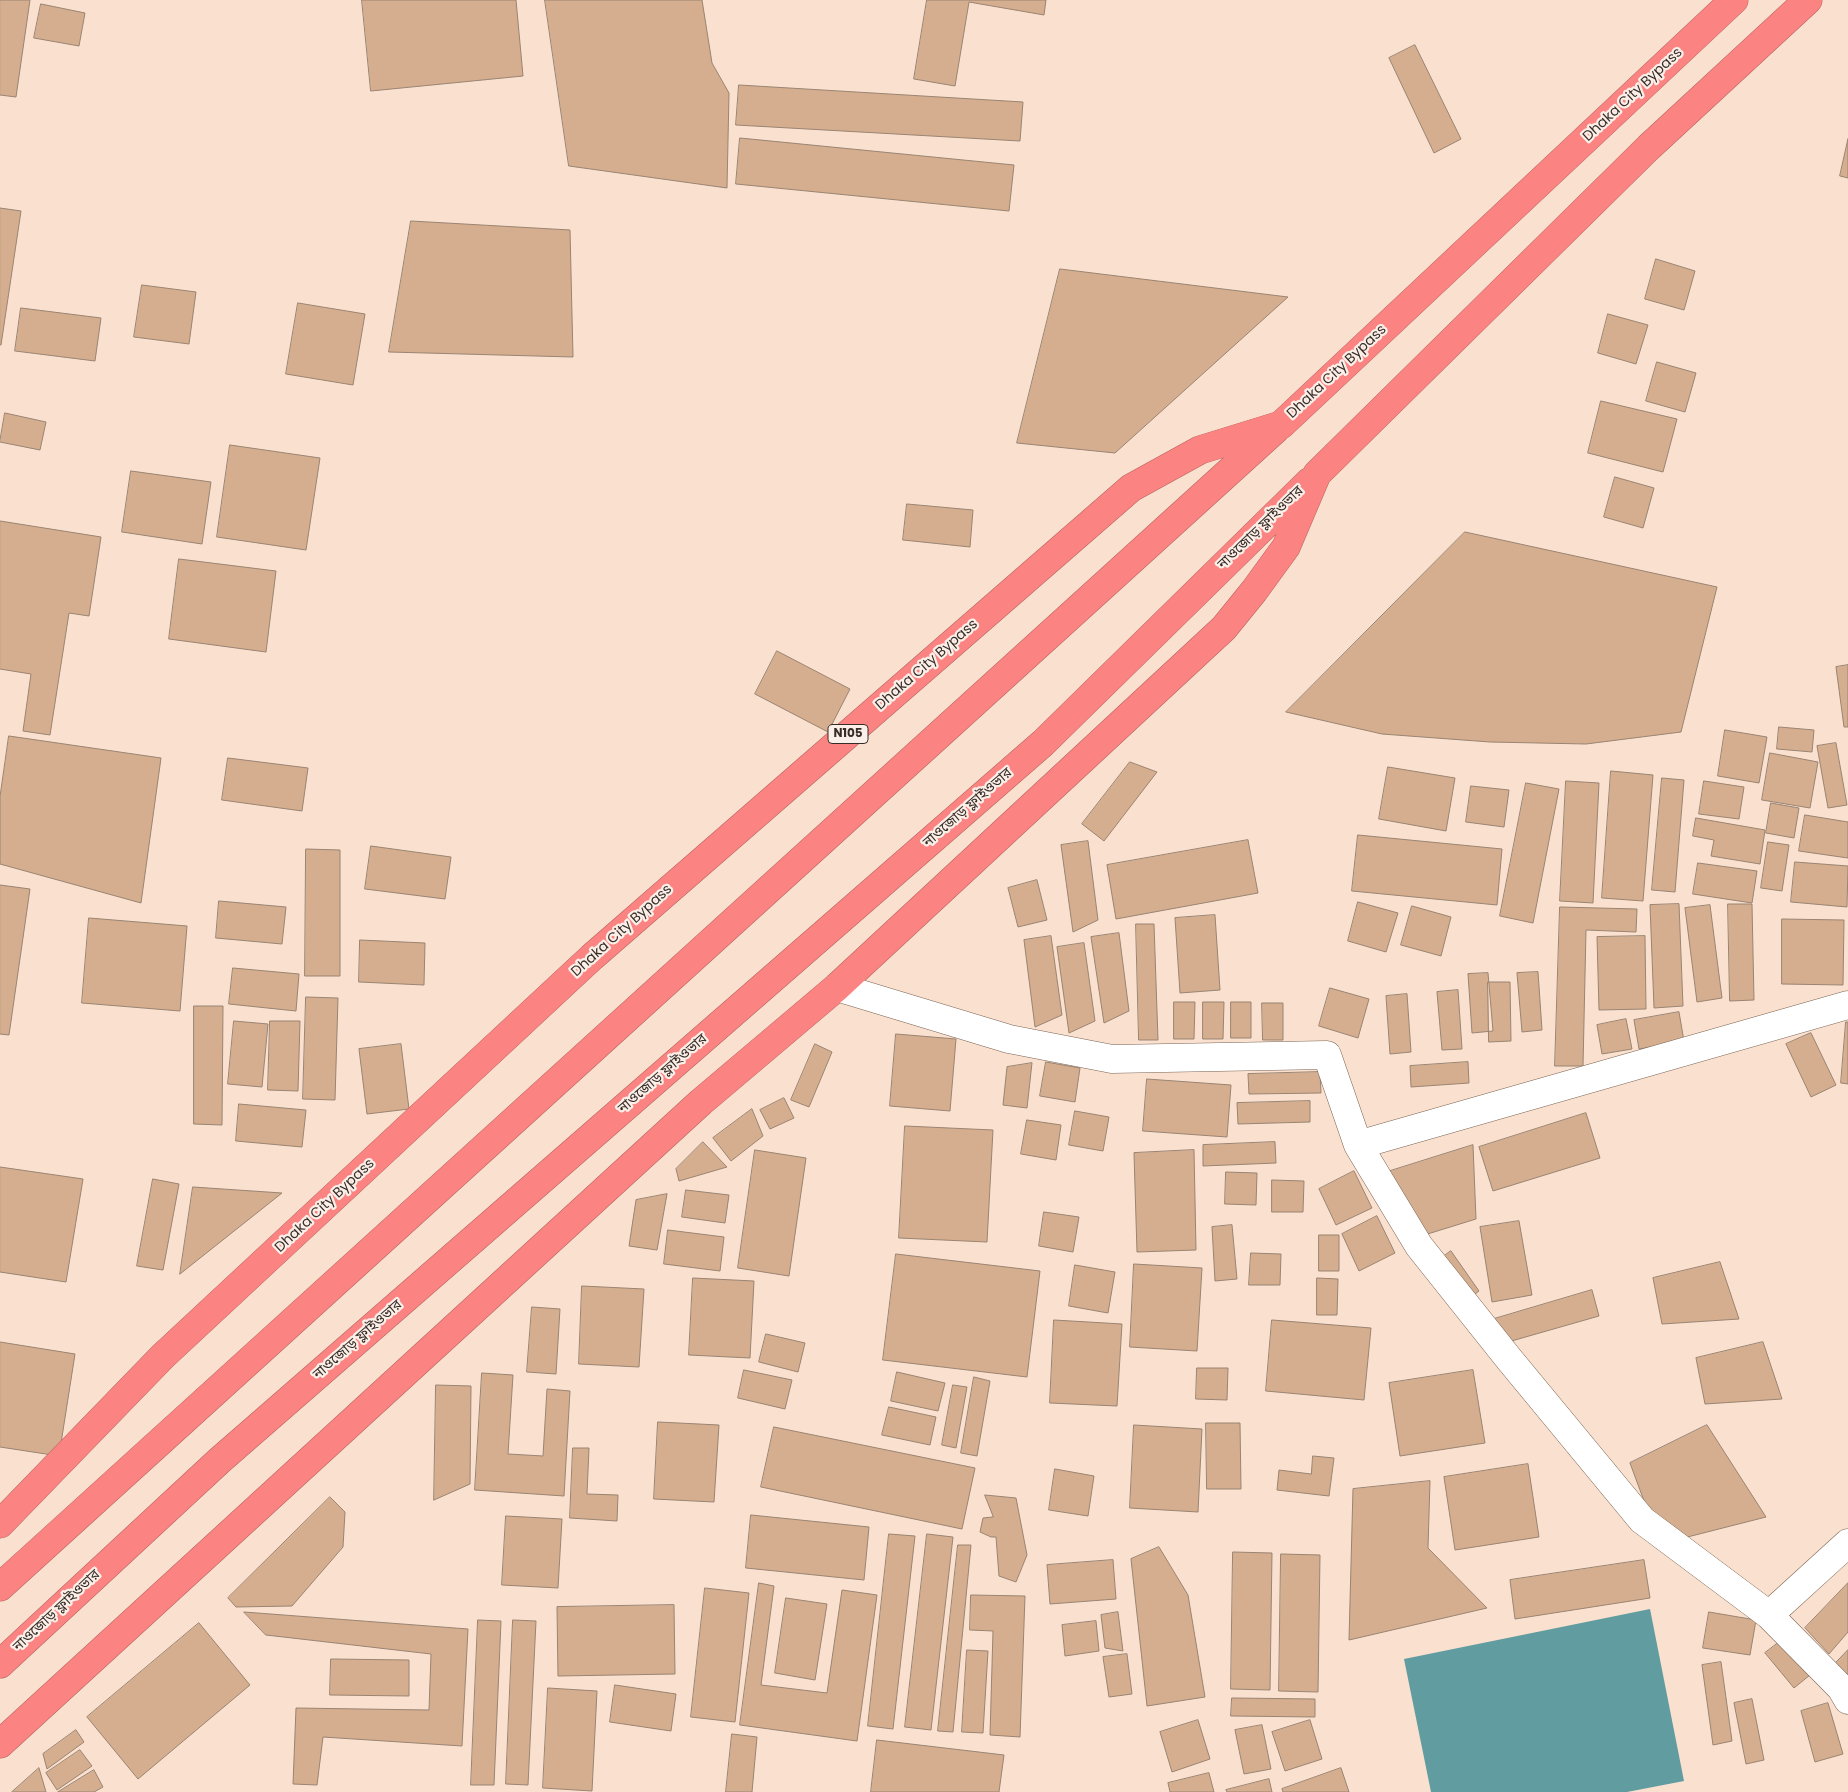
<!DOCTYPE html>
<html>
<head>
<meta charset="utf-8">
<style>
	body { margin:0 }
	canvas { display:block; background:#fae0ce }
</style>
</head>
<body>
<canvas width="1848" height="1792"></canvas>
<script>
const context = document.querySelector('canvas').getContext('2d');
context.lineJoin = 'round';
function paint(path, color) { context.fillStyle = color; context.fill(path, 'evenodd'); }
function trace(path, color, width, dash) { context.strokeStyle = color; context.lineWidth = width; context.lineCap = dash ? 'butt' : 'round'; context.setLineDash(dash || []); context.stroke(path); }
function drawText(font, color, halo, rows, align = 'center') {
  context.font = font + ' Poppins,"Noto Sans Bengali",sans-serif'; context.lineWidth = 4.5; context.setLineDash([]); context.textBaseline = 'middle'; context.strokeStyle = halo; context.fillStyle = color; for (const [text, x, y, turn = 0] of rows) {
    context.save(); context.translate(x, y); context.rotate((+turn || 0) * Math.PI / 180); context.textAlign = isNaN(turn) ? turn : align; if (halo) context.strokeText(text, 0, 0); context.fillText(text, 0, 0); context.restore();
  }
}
paint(new Path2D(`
	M1650 1609 1684 1781 1627 1792H1431L1404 1659Z`), '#619ca0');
const building = new Path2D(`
	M0 0H30L16 97 0 95Z
	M362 0H516L523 76 371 91Z
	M545 0H702L712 63 729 93 727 188 569 166Z
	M927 0H1046L1044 15 969 2 955 86 914 79Z
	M41 4 85 13 79 46 34 38Z
	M1415 45 1461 139 1434 153 1389 58Z
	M739 85 1023 102 1020 141 736 125Z
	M740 138 1014 165 1009 211 736 184Z
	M1848 139V178L1840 176Z
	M0 208 21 211 1 345H0Z
	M411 221 570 230 573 357 389 352Z
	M1656 259 1695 271 1684 310 1645 299Z
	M1060 269 1288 297 1115 453 1017 443Z
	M142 285 196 292 189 344 134 337Z
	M298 303 365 314 353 385 286 374Z
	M21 308 101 318 95 361 15 351Z
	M1608 314 1648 325 1636 364 1598 353Z
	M1657 362 1696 373 1685 412 1646 401Z
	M1601 401 1677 419 1663 472 1588 453Z
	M5 413 46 422 40 450 0 442Z
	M230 445 320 458 306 550 217 537Z
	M131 471 211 482 202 544 122 532Z
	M1615 477 1654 488 1643 528 1604 517Z
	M907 504 973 510 970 547 903 540Z
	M0 521 101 537 89 616 69 613 50 735 23 731 31 674 0 669Z
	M1465 532 1717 587 1681 732 1586 744 1490 742 1382 734 1286 712Z
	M179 559 276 571 266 652 169 639Z
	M777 651 850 689 828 732 755 694Z
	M1848 665V727H1844L1836 667Z
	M1779 727 1814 730 1812 752 1777 749Z
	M1725 730 1767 737 1759 783 1718 776Z
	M9 736 161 758 141 903 0 864V797Z
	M1836 743 1847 805 1828 808 1817 746Z
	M1770 753 1818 762 1810 808 1762 800Z
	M228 758 308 768 302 811 222 800Z
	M1130 762 1157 772 1104 841 1082 824Z
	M1388 767 1455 778 1446 831 1379 819Z
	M1611 771 1653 775 1643 901 1602 898Z
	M1662 778 1684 780 1675 892 1652 890Z
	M1566 781 1599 783 1593 903 1560 901Z
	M1704 781 1744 787 1739 819 1699 814Z
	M1526 783 1559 789 1533 923 1500 916Z
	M1471 786 1509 790 1504 827 1466 822Z
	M1771 803 1799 808 1794 838 1766 833Z
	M1805 815 1848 822V858L1799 851Z
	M1696 818 1765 830 1760 864 1711 856 1714 840 1693 836Z
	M1358 835 1502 849 1497 905 1352 891Z
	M1248 840 1258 893 1116 919 1107 865Z
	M1088 841 1098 920 1073 932 1061 845Z
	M1768 842 1789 845 1782 891 1761 888Z
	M371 846 451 857 445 899 365 889Z
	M306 849 340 850V976H305Z
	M1795 862 1848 866 1847 907 1791 902Z
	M1698 863 1757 871 1752 903 1693 894Z
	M1037 880 1047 920 1018 927 1008 888Z
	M0 885 30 889 9 1035 0 1034Z
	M219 901 286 907 282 944 216 938Z
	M1358 902 1398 913 1386 952 1348 941Z
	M1679 904 1683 1006 1654 1008 1650 905Z
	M1728 904H1752L1754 1000 1730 1001Z
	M1710 905 1722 998 1697 1002 1685 908Z
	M1412 906 1451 917 1441 956 1401 945Z
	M1560 907 1637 909 1636 932 1586 930 1583 1066H1555Z
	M1215 915 1220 990 1180 993 1175 918Z
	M89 918 187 926 180 1011 82 1003Z
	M1782 919 1844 920 1843 985 1782 984Z
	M1136 924H1154L1158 1040H1139Z
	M1119 933 1129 1011 1104 1023 1091 937Z
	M1051 936 1062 1015 1035 1027 1024 940Z
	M1645 936 1646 1009 1599 1010 1597 937Z
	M360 940 425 943 424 985 359 982Z
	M1084 943 1095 1021 1069 1033 1057 947Z
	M233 968 299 974 296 1011 229 1004Z
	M1538 972 1542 1030 1522 1032 1517 973Z
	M1488 973 1493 1031 1472 1033 1468 974Z
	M1488 982H1510L1511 1041 1489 1042Z
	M1330 988 1369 999 1358 1038 1319 1026Z
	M1458 990 1462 1049 1442 1050 1437 992Z
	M1407 994 1411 1052 1390 1054 1386 996Z
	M306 997 338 998 335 1100 303 1099Z
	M1174 1002H1195L1194 1039H1174Z
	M1203 1002H1224L1223 1039H1203Z
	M1231 1002H1251V1038H1231Z
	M1262 1003H1283V1040H1263Z
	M194 1006H223L222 1125 194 1124Z
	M1679 1012 1684 1041 1639 1049 1634 1020Z
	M1626 1019 1632 1049 1602 1054 1597 1025Z
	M234 1021 268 1024 262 1087 228 1084Z
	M270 1021H300L298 1091 268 1090Z
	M1846 1022H1848V1084L1841 1083Z
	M1811 1033 1836 1085 1811 1097 1786 1044Z
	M896 1034 956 1039 950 1111 890 1106Z
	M401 1044 409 1109 367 1114 359 1049Z
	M815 1044 832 1052 809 1107 791 1100Z
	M1046 1062 1080 1068 1075 1102 1040 1096Z
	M1468 1062 1469 1083 1411 1087 1410 1066Z
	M1032 1063 1027 1108 1003 1105 1007 1067Z
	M1320 1072 1321 1093 1249 1094 1248 1074Z
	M1147 1079 1231 1085 1227 1137 1143 1131Z
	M784 1098 794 1118 770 1129 760 1110Z
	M1310 1101V1122L1238 1124 1237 1103Z
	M239 1104 306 1110 302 1147 236 1141Z
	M752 1109 763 1136 731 1161 713 1138Z
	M1075 1111 1109 1117 1103 1151 1069 1145Z
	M1586 1113 1600 1158 1493 1191 1479 1147Z
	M1027 1120 1061 1125 1056 1160 1021 1154Z
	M905 1126 993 1130 987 1242 899 1238Z
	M703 1142 727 1167 679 1181 676 1169Z
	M1275 1142 1276 1163 1203 1166V1145Z
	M1473 1145 1476 1219 1405 1241 1384 1173Z
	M755 1150 806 1158 789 1276 738 1268Z
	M1194 1150 1196 1250 1137 1252 1134 1153Z
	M0 1167 83 1179 66 1282 0 1272Z
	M1354 1171 1372 1208 1336 1225 1319 1189Z
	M1226 1172 1257 1173 1256 1205 1225 1204Z
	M153 1179 179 1184 163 1270 137 1266Z
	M1272 1180 1304 1181 1303 1212H1272Z
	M193 1187 282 1193 180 1274Z
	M686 1190 729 1195 725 1223 682 1217Z
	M667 1194 657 1250 629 1246 636 1200Z
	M1044 1212 1079 1217 1073 1252 1039 1246Z
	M1377 1216 1395 1253 1359 1271 1342 1234Z
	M1519 1221 1532 1295 1492 1302 1480 1227Z
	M1232 1225 1237 1279 1215 1281 1212 1227Z
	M668 1230 724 1237 720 1271 664 1264Z
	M1319 1235H1339V1271H1319Z
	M1451 1251 1479 1291 1456 1308 1428 1268Z
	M1251 1253 1281 1254 1280 1285H1249Z
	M896 1254 1040 1271 1027 1377 883 1360Z
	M1720 1262 1739 1319 1662 1324 1653 1278Z
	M1134 1264 1202 1268 1197 1351 1130 1347Z
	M1075 1265 1115 1272 1108 1313 1069 1306Z
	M693 1278 754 1281 750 1358 689 1355Z
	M1317 1278 1338 1279 1337 1315H1317Z
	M582 1286 644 1289 639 1367 579 1364Z
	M1592 1290 1599 1316 1501 1344 1494 1319Z
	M532 1307 560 1309 556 1374 527 1372Z
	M1054 1320 1122 1324 1117 1406 1050 1403Z
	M1272 1320 1371 1328 1364 1400 1266 1391Z
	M766 1334 805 1343 798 1372 759 1362Z
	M0 1342 75 1354 59 1456 0 1447Z
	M1763 1342 1782 1399 1705 1404 1696 1358Z
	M1197 1368H1228L1227 1400 1196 1399Z
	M744 1370 792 1380 785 1409 738 1398Z
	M1473 1370 1485 1443 1400 1456 1389 1383Z
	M897 1372 945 1383 938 1411 891 1401Z
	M482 1373 513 1375 508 1454 543 1456 547 1389 570 1391 564 1496 475 1490Z
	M974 1377 990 1381 977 1456 961 1453Z
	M436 1385 471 1386 470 1484 434 1500Z
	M953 1385 967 1387 956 1448 942 1445Z
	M889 1407 936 1417 930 1445 882 1435Z
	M658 1422 719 1425 714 1502 654 1499Z
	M1206 1423H1240L1241 1489H1207Z
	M1134 1425 1202 1429 1198 1512 1130 1508Z
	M1707 1425 1766 1517 1660 1544 1630 1463Z
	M774 1427 975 1468 962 1529 761 1487Z
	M573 1448H589L587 1494 618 1495 617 1521 570 1518Z
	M1313 1456 1334 1458 1329 1496 1277 1490 1279 1470 1311 1474Z
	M1528 1464 1539 1537 1455 1550 1444 1477Z
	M1055 1469 1094 1476 1088 1516 1049 1510Z
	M1430 1481 1428 1548 1487 1608 1349 1640 1353 1489Z
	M985 1495 1016 1498 1027 1555 1016 1582 999 1576 996 1537H991L980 1532 983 1518 993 1517Z
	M330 1497 345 1512 343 1547 292 1606 236 1607 228 1598Z
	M751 1515 869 1527 864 1580 746 1568Z
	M506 1516 562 1519 558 1588 502 1585Z
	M889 1534 915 1536 893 1729 868 1726Z
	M927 1534 953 1537 931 1730 905 1727Z
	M958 1545H971L953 1732 938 1731Z
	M1159 1547 1188 1595 1205 1697 1147 1706 1131 1559Z
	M1233 1552 1272 1553 1270 1690 1231 1689Z
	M1281 1554 1320 1555 1318 1692 1279 1691Z
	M1113 1560 1116 1599 1050 1604 1047 1565Z
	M1644 1560 1650 1598 1515 1619 1510 1580Z
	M759 1583 774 1586 761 1685 827 1693 842 1590 877 1595 857 1741 740 1725Z
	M1848 1583V1632L1829 1654 1805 1628Z
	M705 1588 749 1593 735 1722 691 1717Z
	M971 1595 1025 1596 1020 1737 990 1735 993 1631 970 1630Z
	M786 1598 827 1604 815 1680 775 1673Z
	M674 1605 675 1674 558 1676 557 1607Z
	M244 1612 468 1629 462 1746 323 1737 317 1785 293 1784 296 1708 429 1710 431 1654 266 1635Z
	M1118 1612 1123 1651 1105 1648 1101 1615Z
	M1709 1612 1756 1620 1750 1655 1703 1648Z
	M478 1620 501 1621 494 1785H471Z
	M513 1620 536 1621 528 1785 506 1784Z
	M1096 1621 1099 1651 1065 1656 1062 1625Z
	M199 1623 250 1685 138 1779 87 1717Z
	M1782 1640 1810 1675 1794 1688 1765 1653Z
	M967 1650 988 1651 983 1733 962 1732Z
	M1848 1650V1691L1829 1670Z
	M1127 1654 1132 1694 1109 1697 1103 1657Z
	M331 1659 409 1660V1696L330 1695Z
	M1721 1662 1732 1741 1713 1745 1702 1665Z
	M615 1685 676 1694 671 1731 610 1722Z
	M548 1688 597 1691 592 1791 543 1788Z
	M1232 1698 1315 1699V1717L1231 1716Z
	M1752 1699 1764 1760 1746 1764 1734 1703Z
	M1828 1703 1843 1754 1815 1762 1801 1711Z
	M1198 1720 1210 1759 1172 1772 1160 1732Z
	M1310 1720 1322 1759 1285 1771 1272 1732Z
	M1262 1725 1271 1769 1244 1774 1235 1730Z
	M76 1730 84 1742 47 1769 43 1754Z
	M732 1734 757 1737 752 1792H726Z
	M877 1740 1004 1755 999 1792H871Z
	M80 1750 92 1766 57 1790 46 1773Z
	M39 1768 46 1792H12Z
	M1341 1768 1349 1792H1283L1282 1789Z
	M94 1770 103 1787 94 1792H58Z
	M1209 1773 1214 1792H1170L1168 1783Z
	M1269 1779 1272 1792H1227L1226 1790Z`);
paint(building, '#d4ae8f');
trace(building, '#9a8472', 1);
const minor = new Path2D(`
	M837 987 1009 1039 1112 1059 1327 1055 1358 1145 1848 1005
	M1358 1145 1419 1246 1509 1359 1642 1520 1769 1615 1848 1543
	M1769 1615 1841 1688 1848 1700`);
const highway = new Path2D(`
	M0 1524 163 1356 592 957 1131 488 1200 450 1281 425 1734 0
	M0 1587 1275 430
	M0 1664 220 1460 1043 743 1309 482
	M0 1744 701 1102 837 987 1224 628 1254 591 1286 547 1317 474 1649 147 1808 0`);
trace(minor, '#7b6555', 29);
trace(highway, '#b66561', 29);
trace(minor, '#fff', 28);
trace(highway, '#fb8381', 28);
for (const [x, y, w] of [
	[848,734,40]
]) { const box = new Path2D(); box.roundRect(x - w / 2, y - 9.5, w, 19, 4); context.fillStyle = '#fbf0e9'; context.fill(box); trace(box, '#372d26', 1); }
drawText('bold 12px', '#372d26', null, [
	["N105",848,734]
]);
drawText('14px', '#372d26', '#fbf0e9', [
	["Dhaka City Bypass",1633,95,-43],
	["Dhaka City Bypass",1337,372,-43],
	["নাওজোড় ফ্লাইওভার",1261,528,-44],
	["Dhaka City Bypass",927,665,-41],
	["নাওজোড় ফ্লাইওভার",968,808,-41],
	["Dhaka City Bypass",622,931,-42],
	["নাওজোড় ফ্লাইওভার",663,1074,-41],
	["Dhaka City Bypass",325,1206,-43],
	["নাওজোড় ফ্লাইওভার",358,1340,-41],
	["নাওজোড় ফ্লাইওভার",57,1611,-43]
]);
</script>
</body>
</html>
